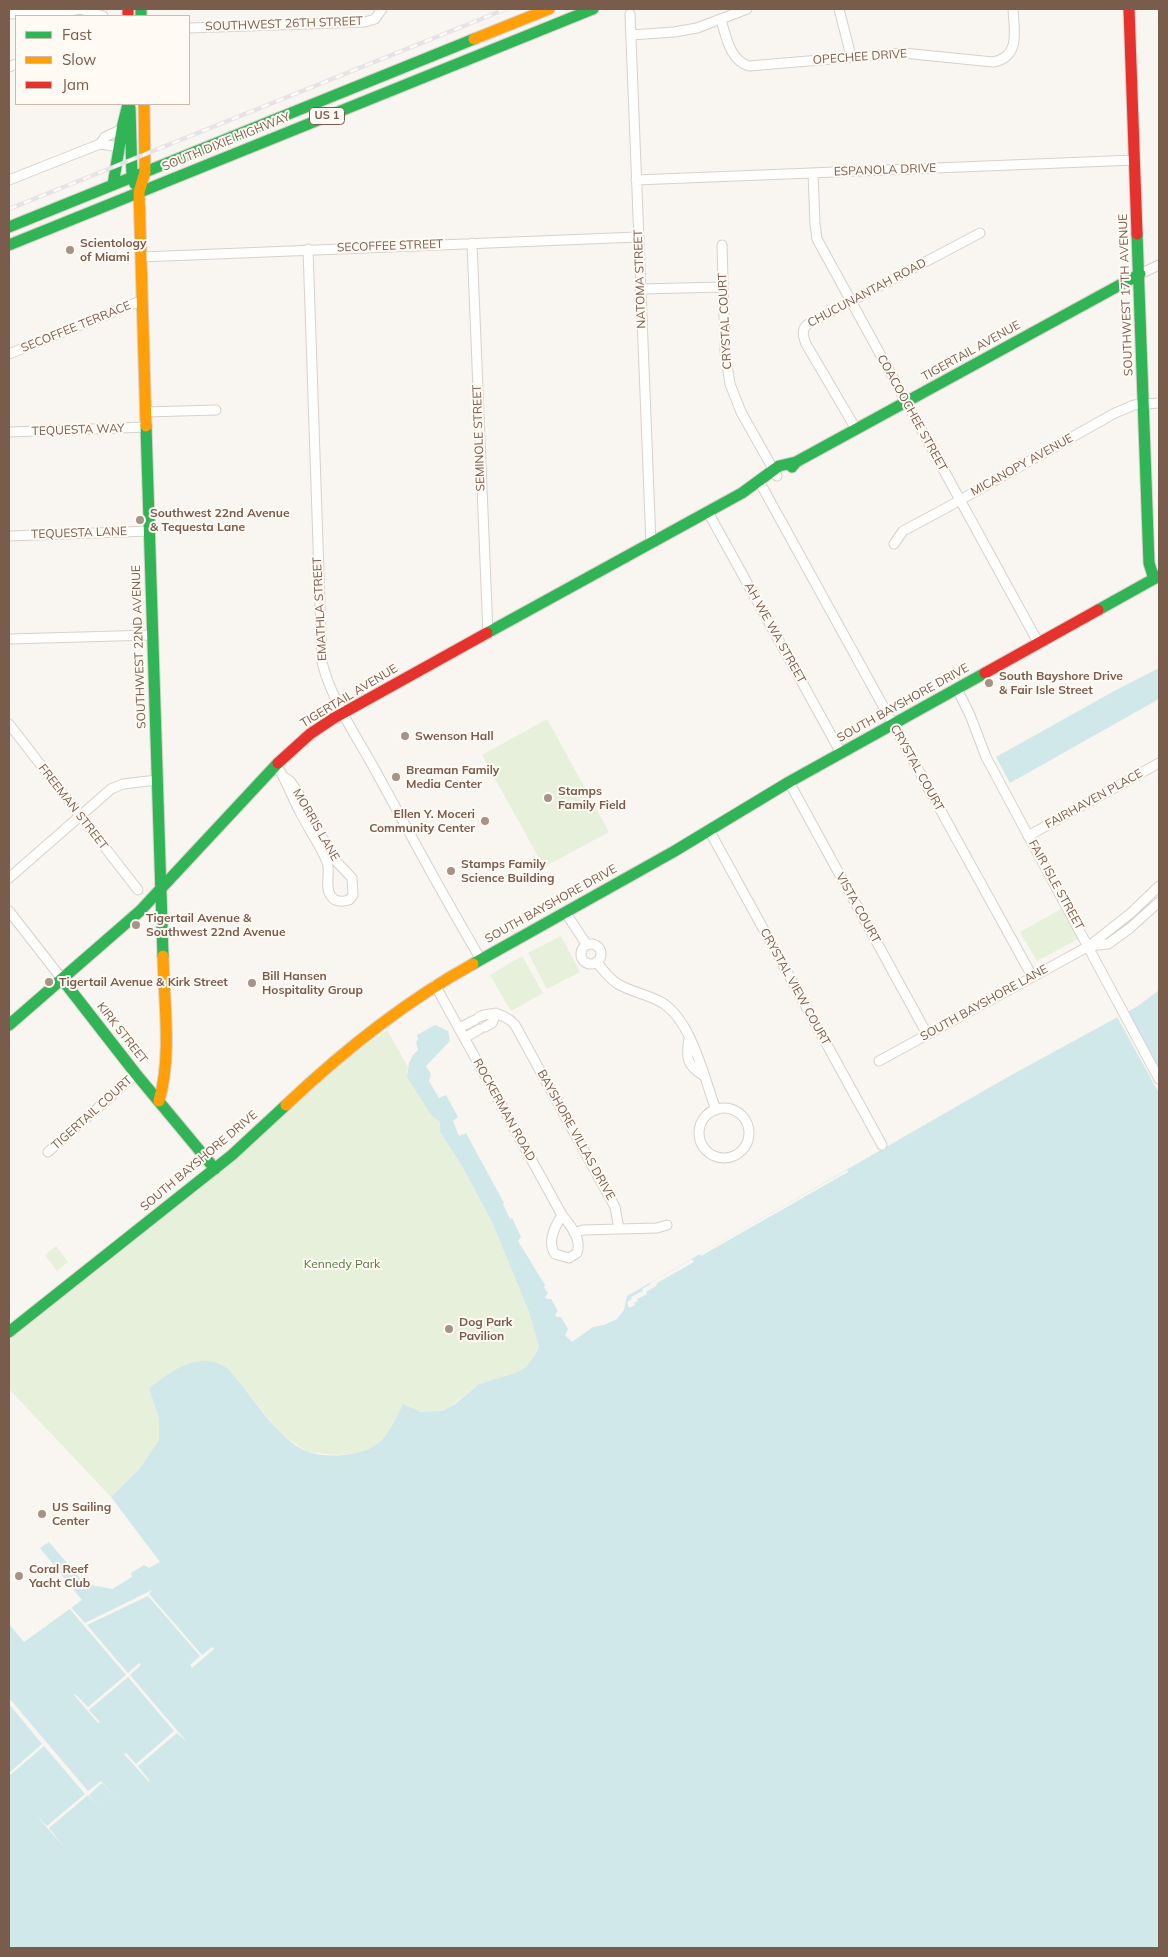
<!DOCTYPE html>
<html>
<head>
<meta charset="utf-8">
<style>
	body { margin:0 }
	#map { position:relative; width:1168px; height:1957px; overflow:hidden; background:#f9f5f0; font-family:Mulish,sans-serif }
	canvas { display:block }
	.frame { position:absolute; inset:0; border:10px solid #7a5c4d; pointer-events:none }
	.legend { position:absolute; left:15px; top:15px; width:175px; height:90px; box-sizing:border-box; background:#fffaf3; border:1px solid #cabbb1; margin:0; padding:6px 9px; list-style:none; font-size:15px; color:#7a5c4d }
	.legend li { display:flex; align-items:center; gap:10px; height:25px }
	.legend b { width:25px; border:1px solid #cabbb1 }
</style>
</head>
<body>
<div id="map">
<canvas width="1168" height="1957"></canvas>
<div class="frame"></div>
<ul class="legend">
<li><b style="height:6px;background:#30b455"></b>Fast</li>
<li><b style="height:6px;background:#ff9f0a"></b>Slow</li>
<li><b style="height:6px;background:#e5322d"></b>Jam</li>
</ul>
</div>
<script>
const context = document.querySelector('canvas').getContext('2d');
context.lineJoin = 'round';
function paint(path, color) { context.fillStyle = color; context.fill(path, 'evenodd'); }
function trace(path, color, width, dash) { context.strokeStyle = color; context.lineWidth = width; context.lineCap = dash ? 'butt' : 'round'; context.setLineDash(dash || []); context.stroke(path); }
function drawText(font, color, halo, rows, align = 'center') {
  context.font = font + ' Mulish,sans-serif'; context.lineWidth = 4; context.setLineDash([]); context.textBaseline = 'middle'; context.strokeStyle = halo; context.fillStyle = color; for (const [text, x, y, turn = 0] of rows) {
    context.save(); context.translate(x, y); context.rotate((+turn || 0) * Math.PI / 180); context.textAlign = isNaN(turn) ? turn : align; if (halo) context.strokeText(text, 0, 0); context.fillText(text, 0, 0); context.restore();
  }
}
paint(new Path2D(`
	M547 719 609 832 544 867 482 755Z
	M1063 908 1080 938 1037 961 1020 932Z
	M561 936 580 972 547 989 528 953Z
	M522 956 543 993 511 1011 490 975Z
	M387 1030 408 1067 407 1073 440 1122V1132L462 1166 492 1222 529 1312 538 1339 539 1345 535 1355 526 1367 515 1373 479 1384 448 1408 436 1412 427 1413 416 1410 395 1420 389 1432 373 1447 357 1453 336 1455 308 1452 281 1434 231 1372 220 1363 149 1389 159 1418V1440L140 1468 111 1497 9 1389V1340L280 1118 351 1054Z
	M56 1246 68 1262 57 1271 45 1255Z`), '#e7f0db');
paint(new Path2D(`
	M1159 668V699L1010 783 996 757 1116 690Z
	M1159 990V1948H9V1647L11 1645 9 1643V1624L24 1642 82 1600 40 1548 49 1542 85 1584 112 1589 132 1577 131 1573 144 1565 149 1568 160 1562 111 1497 140 1468 159 1440V1418L149 1389C167 1374 192 1355 217 1363 227 1365 234 1376 240 1383 257 1404 283 1444 309 1452 320 1456 333 1456 343 1455 380 1452 389 1434 403 1404L421 1412 442 1411 455 1404 479 1384 515 1373 526 1367 535 1355 539 1346 529 1312 492 1222 462 1166 440 1132V1122L432 1116 407 1077 409 1063 413 1055 418 1050 416 1042 418 1039 417 1035 435 1025 448 1031 450 1041 426 1066 431 1074 429 1081 439 1098 446 1095 458 1117 453 1121 459 1136 466 1133 504 1203 503 1204 510 1219 512 1218 521 1237 518 1241 545 1285 544 1287 548 1293 545 1297 547 1299H551L558 1311 555 1315 557 1317H561L568 1329 565 1335 572 1342 593 1327 604 1325 617 1319 624 1310 627 1296 1006 1078 1138 1006Z`), '#d0e8ea');
paint(new Path2D(`
	M1127 1009 1159 1068V1093L1116 1015Z
	M847 1170 848 1172 701 1256 700 1254Z
	M692 1259 694 1262 657 1283 656 1286 646 1292 647 1294 637 1299 638 1301 634 1303 635 1305 629 1308 627 1302 632 1299 631 1297 643 1291 642 1289 651 1284 650 1283Z
	M152 1590 149 1594 202 1655 212 1647 214 1649 192 1668 190 1665 200 1656 148 1596 87 1625 128 1673 139 1663 141 1665 130 1675 187 1742 177 1733 138 1766 150 1781 149 1782 124 1754 126 1753 136 1764 174 1731 128 1677 89 1710 100 1722 98 1723 74 1695 75 1694 88 1707 126 1675 68 1607 70 1606 85 1623Z
	M9 1698 88 1791 101 1781 117 1799 102 1783 89 1795 98 1805 88 1795 49 1828 64 1847 36 1815 47 1826 85 1794 44 1746 9 1776V1773L42 1744 9 1704Z`), '#f9f5f0');
const street = new Path2D(`
	M839 9 851 56
	M9 14 69 11 80 9 103 16
	M630 14 651 544
	M721 20C726 36 730 61 749 66L903 53 993 62C1021 57 1014 30 1013 9
	M189 28 365 22 375 19 382 9
	M631 35 674 32 697 28 747 9
	M9 67 16 64
	M100 144 105 137 122 129
	M813 173 815 224 817 239 1039 644
	M9 180 100 144 120 147
	M636 180 1135 160
	M472 243 488 634
	M722 245 725 352 730 384 741 412 777 476
	M308 249 322 662C331 699 355 734 374 768 409 832 443 896 480 958
	M142 257 638 237
	M1140 274 1159 265
	M640 289 723 287
	M9 354 143 300
	M146 412 216 410
	M856 429 806 344C803 336 801 329 808 324L980 233
	M9 432 147 427
	M759 481 1032 976
	M708 512 841 753
	M9 536 150 531
	M894 544 903 531 946 508 1115 413 1134 405 1159 403
	M9 639 152 635
	M957 689 970 715 986 757 1159 1079
	M9 724 138 890
	M276 765C286 779 291 795 299 810 307 827 320 844 327 862 331 872 324 887 331 896 335 902 342 902 349 900L353 895 352 878 334 859 297 791 290 781 284 777
	M789 782 927 1034
	M709 830 882 1145
	M1028 836 1159 763
	M9 878 111 789 123 784 157 780
	M9 911 62 979
	M565 912 587 945
	M581 954a10 10 0 1 1 20 0a10 10 0 1 1-20 0Z
	M1089 946 1108 944 1130 928 1159 902
	M596 962C603 969 609 979 618 984 631 992 647 994 661 1002 692 1020 704 1078 716 1110
	M435 985 562 1215C571 1226 582 1239 577 1253L569 1258 555 1254C547 1243 555 1226 562 1215
	M479 1017C493 1011 505 1014 515 1025L615 1207 619 1229 583 1230 574 1233
	M485 1027 492 1023 496 1013
	M459 1028 475 1020
	M464 1038 480 1029
	M689 1038C686 1058 686 1065 704 1076
	M879 1061 1089 946 1131 913 1159 886
	M699 1133a25 25 0 1 1 50 0a25 25 0 1 1-50 0Z
	M48 1152 136 1074
	M619 1229 657 1228 667 1225`);
const fast = new Path2D(`
	M141 9V16
	M130 108 132 177 135 184
	M113 185 123 124 128 104
	M9 227 474 39
	M1137 234 1149 563 1154 579
	M9 245 593 9
	M146 426 163 956
	M792 467 796 462 1140 274
	M1098 610 1159 576
	M487 633 742 493 779 466 796 462
	M473 964 673 852 789 782 985 673
	M62 979 136 1074 215 1169
	M9 1025 140 911 278 763
	M9 1332 232 1155 286 1105`);
const slow = new Path2D(`
	M474 39 549 9
	M144 104 145 172 139 192 146 426
	M159 1101C172 1056 164 1003 163 956
	M286 1105C343 1051 404 1002 473 964`);
const jam = new Path2D(`
	M128 9V16
	M1129 9 1137 234
	M985 673 1098 610
	M278 763 310 734 334 718 487 633`);
trace(street, '#d7d1cb', 11);
trace(fast, '#d9d2cb', 13);
trace(slow, '#d9d2cb', 13);
trace(jam, '#d9d2cb', 13);
trace(street, '#fefefd', 9);
trace(fast, '#30b455', 11);
trace(slow, '#ff9f0a', 11);
trace(jam, '#e5322d', 11);
const rail = new Path2D(`
	M9 209 506 9`);
trace(rail, '#e6e3e7', 4.5);
trace(rail, '#fffaf3', 2.5, [8]);
for (const [x, y, r, color] of [
	[70,250,5,"#a69286"],
	[140,520,5,"#a69286"],
	[989,683,5,"#a69286"],
	[405,736,5,"#a69286"],
	[396,777,5,"#a69286"],
	[548,798,5,"#a69286"],
	[485,821,5,"#a69286"],
	[451,871,5,"#a69286"],
	[136,925,5,"#a69286"],
	[49,982,5,"#a69286"],
	[252,983,5,"#a69286"],
	[449,1329,5,"#a69286"],
	[42,1514,5,"#a69286"],
	[19,1576,5,"#a69286"]
]) { const dot = new Path2D(); dot.arc(x, y, r, 0, 2 * Math.PI); context.fillStyle = color; context.fill(dot); trace(dot, '#fffaf3', 2); }
for (const [x, y, w] of [
	[327,116,35]
]) { const box = new Path2D(); box.roundRect(x - w / 2, y - 8.5, w, 17, 4); context.fillStyle = '#fffaf3'; context.fill(box); trace(box, '#7a5c4d', 1); }
drawText('bold 11px', '#7a5c4d', null, [
	["US 1",327,116]
]);
drawText('12px', '#7a5c4d', '#fffaf3', [
	["SOUTHWEST 26TH STREET",284,24,-2],
	["OPECHEE DRIVE",860,57,-4],
	["SOUTH DIXIE HIGHWAY",226,142,-22],
	["ESPANOLA DRIVE",885,170,-2],
	["SECOFFEE STREET",390,246,-2],
	["NATOMA STREET",640,279,-92],
	["CHUCUNANTAH ROAD",867,293,-28],
	["SOUTHWEST 17TH AVENUE",1126,295,-92],
	["CRYSTAL COURT",725,321,-93],
	["SECOFFEE TERRACE",76,327,-22],
	["TIGERTAIL AVENUE",971,351,-29],
	["COACOOCHEE STREET",912,413,61],
	["TEQUESTA WAY",78,430,-2],
	["SEMINOLE STREET",479,438,-92],
	["MICANOPY AVENUE",1022,465,-29],
	["TEQUESTA LANE",79,533,-2],
	["EMATHLA STREET",320,609,-93],
	["AH WE WA STREET",775,633,61],
	["SOUTHWEST 22ND AVENUE",139,647,-92],
	["TIGERTAIL AVENUE",349,696,-31],
	["SOUTH BAYSHORE DRIVE",903,703,-29],
	["CRYSTAL COURT",917,768,61],
	["FAIRHAVEN PLACE",1094,799,-29],
	["FREEMAN STREET",73,807,52],
	["MORRIS LANE",316,825,60],
	["FAIR ISLE STREET",1056,885,61],
	["SOUTH BAYSHORE DRIVE",551,904,-29],
	["VISTA COURT",858,908,61],
	["CRYSTAL VIEW COURT",795,987,61],
	["SOUTH BAYSHORE LANE",984,1003,-29],
	["KIRK STREET",122,1033,52],
	["ROCKERMAN ROAD",504,1110,61],
	["TIGERTAIL COURT",92,1113,-42],
	["BAYSHORE VILLAS DRIVE",576,1135,61],
	["SOUTH BAYSHORE DRIVE",199,1161,-40]
]);
drawText('bold 12px', '#7a5c4d', '#fffaf3', [
	["Scientology",80,243],
	["of Miami",80,257],
	["Southwest 22nd Avenue",150,513],
	["& Tequesta Lane",150,527],
	["South Bayshore Drive",999,676],
	["& Fair Isle Street",999,690],
	["Swenson Hall",415,736],
	["Breaman Family",406,770],
	["Media Center",406,784],
	["Stamps",558,791],
	["Family Field",558,805],
	["Ellen Y. Moceri",475,814,"right"],
	["Community Center",475,828,"right"],
	["Stamps Family",461,864],
	["Science Building",461,878],
	["Tigertail Avenue &",146,918],
	["Southwest 22nd Avenue",146,932],
	["Bill Hansen",262,976],
	["Hospitality Group",262,990],
	["Tigertail Avenue & Kirk Street",59,982],
	["Dog Park",459,1322],
	["Pavilion",459,1336],
	["US Sailing",52,1507],
	["Center",52,1521],
	["Coral Reef",29,1569],
	["Yacht Club",29,1583]
], 'left');
drawText('12px', '#537a41', '#fffaf3', [
	["Kennedy Park",342,1264]
]);
</script>
</body>
</html>
